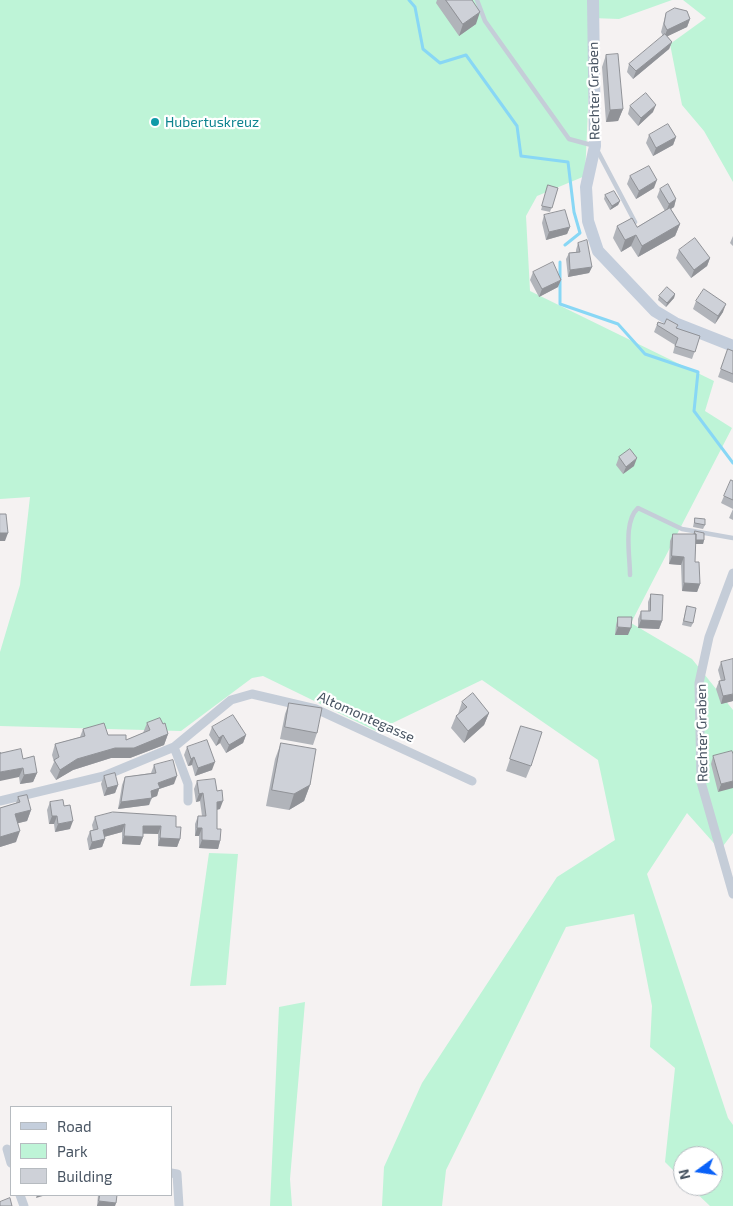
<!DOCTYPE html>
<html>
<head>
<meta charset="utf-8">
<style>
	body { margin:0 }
	#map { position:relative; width:733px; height:1206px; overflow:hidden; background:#f5f2f2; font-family:"Exo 2",sans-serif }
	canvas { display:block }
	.legend { position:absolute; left:10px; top:1106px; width:162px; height:90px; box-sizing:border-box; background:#fff; border:1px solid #b6bbc0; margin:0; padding:6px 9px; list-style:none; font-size:15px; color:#485462 }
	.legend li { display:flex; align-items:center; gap:10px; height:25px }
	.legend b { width:25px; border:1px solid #b6bbc0 }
	.north { position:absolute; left:673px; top:1146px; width:50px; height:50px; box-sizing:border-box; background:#fff; border:1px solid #b6bbc0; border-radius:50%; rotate:256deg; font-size:14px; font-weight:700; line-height:20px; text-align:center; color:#485462 }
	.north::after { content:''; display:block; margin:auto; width:18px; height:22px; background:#0961f8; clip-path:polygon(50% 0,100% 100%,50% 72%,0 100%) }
</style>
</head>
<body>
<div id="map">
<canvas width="733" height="1206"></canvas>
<ul class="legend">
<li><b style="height:6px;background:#c4cedc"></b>Road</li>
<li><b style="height:14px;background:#bef4d7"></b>Park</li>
<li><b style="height:14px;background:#ced1d8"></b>Building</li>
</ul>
<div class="north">N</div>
</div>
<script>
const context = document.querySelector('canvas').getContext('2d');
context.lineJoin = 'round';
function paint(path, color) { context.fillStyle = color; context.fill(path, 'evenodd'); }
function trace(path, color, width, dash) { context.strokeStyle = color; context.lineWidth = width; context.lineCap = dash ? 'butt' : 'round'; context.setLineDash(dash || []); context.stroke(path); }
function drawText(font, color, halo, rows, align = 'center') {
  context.font = font + ' "Exo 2",sans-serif'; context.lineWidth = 4.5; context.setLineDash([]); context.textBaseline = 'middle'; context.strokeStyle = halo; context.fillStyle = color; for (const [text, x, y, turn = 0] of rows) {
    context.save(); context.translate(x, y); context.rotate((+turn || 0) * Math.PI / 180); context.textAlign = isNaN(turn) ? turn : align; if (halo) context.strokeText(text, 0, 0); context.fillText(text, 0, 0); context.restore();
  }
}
paint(new Path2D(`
	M0 0H672L619 19 592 18 585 176 537 196 526 216 530 291 714 381 705 411 732 428 631 623 692 659 733 710V833L720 850 687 813 647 874 728 1118 733 1125V1206H710L689 1186H713V1156H683V1180L665 1162 675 1068 650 1047 652 1006 634 914 566 927 446 1170 442 1206H382L384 1167 422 1083 557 877 615 840 598 760 482 680 376 731 263 676 252 678 181 731 0 726V652L20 585 30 497 0 499Z
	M683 0H733V182L704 131 682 105 670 44 706 18Z
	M209 853 238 854 226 985 190 986Z
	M305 1002 290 1179 292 1206H270L279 1007Z`), '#bef4d7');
trace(new Path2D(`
	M409 0 415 7 423 49 440 63 466 55 517 126 521 156 568 162 574 212 580 233 565 245
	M560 262V304L618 324 645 354 698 372 694 411 733 463`), '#88d7f5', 3);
trace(new Path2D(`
	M477 0 485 21 569 139 595 146 635 222
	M630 575C630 555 623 522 638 508L682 529 733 538`), '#c5cdd8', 4.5);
trace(new Path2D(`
	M733 573 709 637 699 683 701 782 733 894
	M174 747 188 784V801
	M0 801 104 776 174 747 231 700 252 694 316 709 472 781
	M7 1149 11 1163
	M171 1173 177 1174 179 1206
	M20 1195 24 1206`), '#c5cdd8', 9);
trace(new Path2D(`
	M593 0 595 146 586 187 588 221 598 251 655 311 675 323 733 346`), '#c4cedc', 12);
paint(new Path2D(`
	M437 0H472L476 24 459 36 436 3Z
	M666 13 690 19 687 27 667 36 672 42 669 49 633 79 627 72 629 64 663 36 661 32Z
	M606 55 623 109 618 121 606 122 602 67Z
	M630 106 653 112 638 126 628 114Z
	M649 135 676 137 673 145 653 156 646 143Z
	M630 176 654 188 636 199 627 184Z
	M548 185 558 188 550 212 541 210Z
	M660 189 676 199 674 207 671 209 680 224 675 236 638 257 631 246 621 252 613 238 617 226 637 227 665 211 657 197Z
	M605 195 620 201 618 205 610 210 604 199Z
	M544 215 570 227 567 234 546 240 542 223Z
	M733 236V246L730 243Z
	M578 243 592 267 589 273 568 277 566 259 569 253 576 252V250Z
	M679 250 710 258 707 266 691 278 676 258Z
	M533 272 558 287 539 297 530 280Z
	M675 294 674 298 666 307 658 300 659 296Z
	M696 301 723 312 715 324 693 309Z
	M658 322 700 336 692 359 673 353 675 345 654 332Z
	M728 349 733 351V383L718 377Z
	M619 457 634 466 623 474 616 465Z
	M733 481V509L721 503 724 496Z
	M733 509V520L729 518Z
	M695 518 705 525 703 529 693 527 694 522Z
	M695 531 704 540 703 544H695V562L700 584 697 592 682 591 681 565 669 564 670 541 673 534H693Z
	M651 594 662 621 659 629 638 628V619L641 611H648V602Z
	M687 606 693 623 691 627 682 625Z
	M618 617 628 635H615L616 625Z
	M721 662 733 701 721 704 716 689 719 681H721L718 670Z
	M462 702 489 713 484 725 464 743 451 728 456 716 458 714Z
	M289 703 317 733 313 745 280 739 285 714Z
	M147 723 168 734 164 745 130 758H111L73 770 56 780 50 771 54 762 52 755 55 744 80 737 83 729 126 740 143 733Z
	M521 726 531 766 526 778 506 771Z
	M212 727 246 735 243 743 226 753 220 743 216 746 209 735Z
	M281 743 310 785 304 801 289 810 266 806 275 759Z
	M187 747 212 770 195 776 192 765 188 766 184 755Z
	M0 753 23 759 37 773 33 782 20 784 19 777Z
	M733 754 718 792 711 764 713 756Z
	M154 765 174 784 159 789 157 796 152 798 149 805 118 809 122 785 125 777 151 773Z
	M104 776 118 785 115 793 104 796 101 784Z
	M197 781 220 809 217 810V829L220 841 218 849 199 848V836H195V824L198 816H202L200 801 196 802 194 789Z
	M18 797 31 810 27 821 18 823 16 842 0 847V808L16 803Z
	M50 802 70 829 55 832 54 824H49L47 810Z
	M95 817 176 827 180 839 177 847 158 846V834H143V837L140 845 122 844V832L104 837 105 839 102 847 89 850 87 839 90 831 93 830 92 825Z
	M98 1195H117L115 1206H97Z`), '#b1b4ba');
paint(new Path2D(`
	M480 12 476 24 459 36 463 24Z
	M690 19 687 27 664 38 667 30Z
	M672 42 669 49 633 79 636 71Z
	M656 105 653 112 638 126 641 118Z
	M623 109 618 121 606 122 610 110Z
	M676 137 673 145 653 156 656 148Z
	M657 180 654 188 636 199 639 191Z
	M676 199 674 207 666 212 669 204Z
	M620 201 618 205 610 210 612 206Z
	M680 224 675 236 638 257 642 246Z
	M570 227 567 234 546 240 549 232Z
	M636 235 631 246 621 252 625 240Z
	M710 258 707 266 691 278 694 270Z
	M592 267 589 273 568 277 570 270Z
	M561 280 558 287 539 297 542 289Z
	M675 294 674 298 666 307 667 303Z
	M726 304 723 312 715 324 718 316Z
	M637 458 634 466 623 474 626 467Z
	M0 533H8L5 541H0Z
	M694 540H704L703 544H693Z
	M672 556 684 557 681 565 669 564Z
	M684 583 700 584 697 592 682 591Z
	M641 620 662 621 659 629 638 628Z
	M618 627 631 628 628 635H615Z
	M733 694V701L721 704 723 696Z
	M489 713 484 725 464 743 468 731Z
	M168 734 164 745 130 758H111L73 770 56 780 60 770 77 759 115 748Z
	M223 735 220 743 216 746 219 738Z
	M246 735 243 743 226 753 229 745Z
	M194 757 192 765 188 766 191 759Z
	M215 762 212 770 195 776 198 768Z
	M23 768 19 777 0 781V772Z
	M37 773 33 782 20 784 24 775Z
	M177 776 174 784 159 789 157 796 151 798 149 805 118 809 121 802 158 783Z
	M733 781V788L718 792 721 784Z
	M118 785 115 793 104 796 107 788Z
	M310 785 304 801 289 810 294 794Z
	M203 793 200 801 196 802 199 794Z
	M223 801 220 809 214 810 217 802Z
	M31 810 27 821 11 825 15 814Z
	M52 816H57L54 824H49Z
	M73 821 70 829 55 832 58 824Z
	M125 824 122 832 100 838 103 830Z
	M143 826H161L158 834 140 833Z
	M197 828H202L199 836H195Z
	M20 831 16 842 0 847V837Z
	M124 836 143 837 140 845 122 844Z
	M160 838 180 839 177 847 158 846Z
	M105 839 102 847 89 850 92 842Z
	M202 840 220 841 218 849 199 848Z
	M37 1195H46L36 1198Z
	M99 1201 116 1203 115 1206H97Z`), '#909297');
const building = new Path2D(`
	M446 0H472L480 12 463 24Z
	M675 8 687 11 690 19 667 30 664 24 666 13Z
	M665 34 672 42 636 71 629 64Z
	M618 54 623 109 610 110 606 55Z
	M646 93 656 105 641 118 630 106Z
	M668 124 676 137 656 148 649 135Z
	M649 166 657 180 639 191 630 176Z
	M668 184 676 199 669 204 660 189Z
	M548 185 558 188 552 208 542 206Z
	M614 191 620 201 612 206 605 195Z
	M670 208 680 224 642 246 636 235 625 240 617 226 632 218 637 227Z
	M565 210 570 227 549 232 544 215Z
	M695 238 710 258 694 270 679 250Z
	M587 240 592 267 570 270 569 253 580 252 578 243Z
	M553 262 561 280 542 289 533 272Z
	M667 287 675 294 667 303 659 296Z
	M704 289 726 304 718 316 696 301Z
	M667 319 678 325 676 328 700 336 695 352 675 346 678 338 657 325 658 322 664 324Z
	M728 349 733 351V374L721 369Z
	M630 449 637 458 626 467 619 457Z
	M731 480 733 481V500L724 496Z
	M0 514H6L8 533H0Z
	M695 518 705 519V525L695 523Z
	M695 531 704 533V540H696V534H695Z
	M673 534H696L695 562H699L700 584 684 583V557L672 556Z
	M651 594 663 595 662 621 641 620V611H650Z
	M687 606 696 608 693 623 684 621Z
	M618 617H632L631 628 618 627Z
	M733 659V694L723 696 719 681 725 680 721 662Z
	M473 693 489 713 468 731 456 716 467 707 462 702Z
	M289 703 322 708 317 733 285 727Z
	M233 715 246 735 229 745 223 735 219 738 212 727Z
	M160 718 163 724 165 723 168 734 134 748H115L77 759 60 770 54 760 59 757 55 744 85 736 83 729 104 723 108 735H126V740L150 730 147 723Z
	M521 726 542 732 531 766 510 759Z
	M207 740 215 762 198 768 194 757 191 759 187 747Z
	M281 743 316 749 310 785 294 794 272 790Z
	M21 749 23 759 34 756 37 773 24 775 23 768 0 772V752V753Z
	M732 751 733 754V781L721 784 713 756Z
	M173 760 177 776 158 783 160 788 151 791 152 798 121 802 125 777 156 773 154 765Z
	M115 773 118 785 107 788 104 776Z
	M215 779 217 791 222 790 223 801 217 802V829H221L220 841 202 840V828H197L198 816H206L203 793 199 794 197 781Z
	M27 795 31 810 15 814 20 831 0 837V808L20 802 18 797Z
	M63 800 64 806 70 805 73 821 58 824 57 816H52L50 802Z
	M113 812 176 816V827H181L180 839 160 838 161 826H143V837L124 836 125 824 103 830 105 839 92 842 90 831 98 829 95 817Z
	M100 1195H117L116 1203 99 1201Z
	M10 1198 12 1206H0V1202Z`);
paint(building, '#ced1d8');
trace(building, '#909297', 1);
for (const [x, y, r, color] of [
	[155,122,5,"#0f9aa8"]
]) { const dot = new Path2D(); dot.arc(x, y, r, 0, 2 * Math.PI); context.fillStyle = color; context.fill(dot); trace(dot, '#fff', 2); }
drawText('14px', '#485462', '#fff', [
	["Rechter Graben",594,91,-91],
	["Altomontegasse",366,717,24],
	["Rechter Graben",702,733,-91]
]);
drawText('14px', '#0d838f', '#fff', [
	["Hubertuskreuz",165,122]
], 'left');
</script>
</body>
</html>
